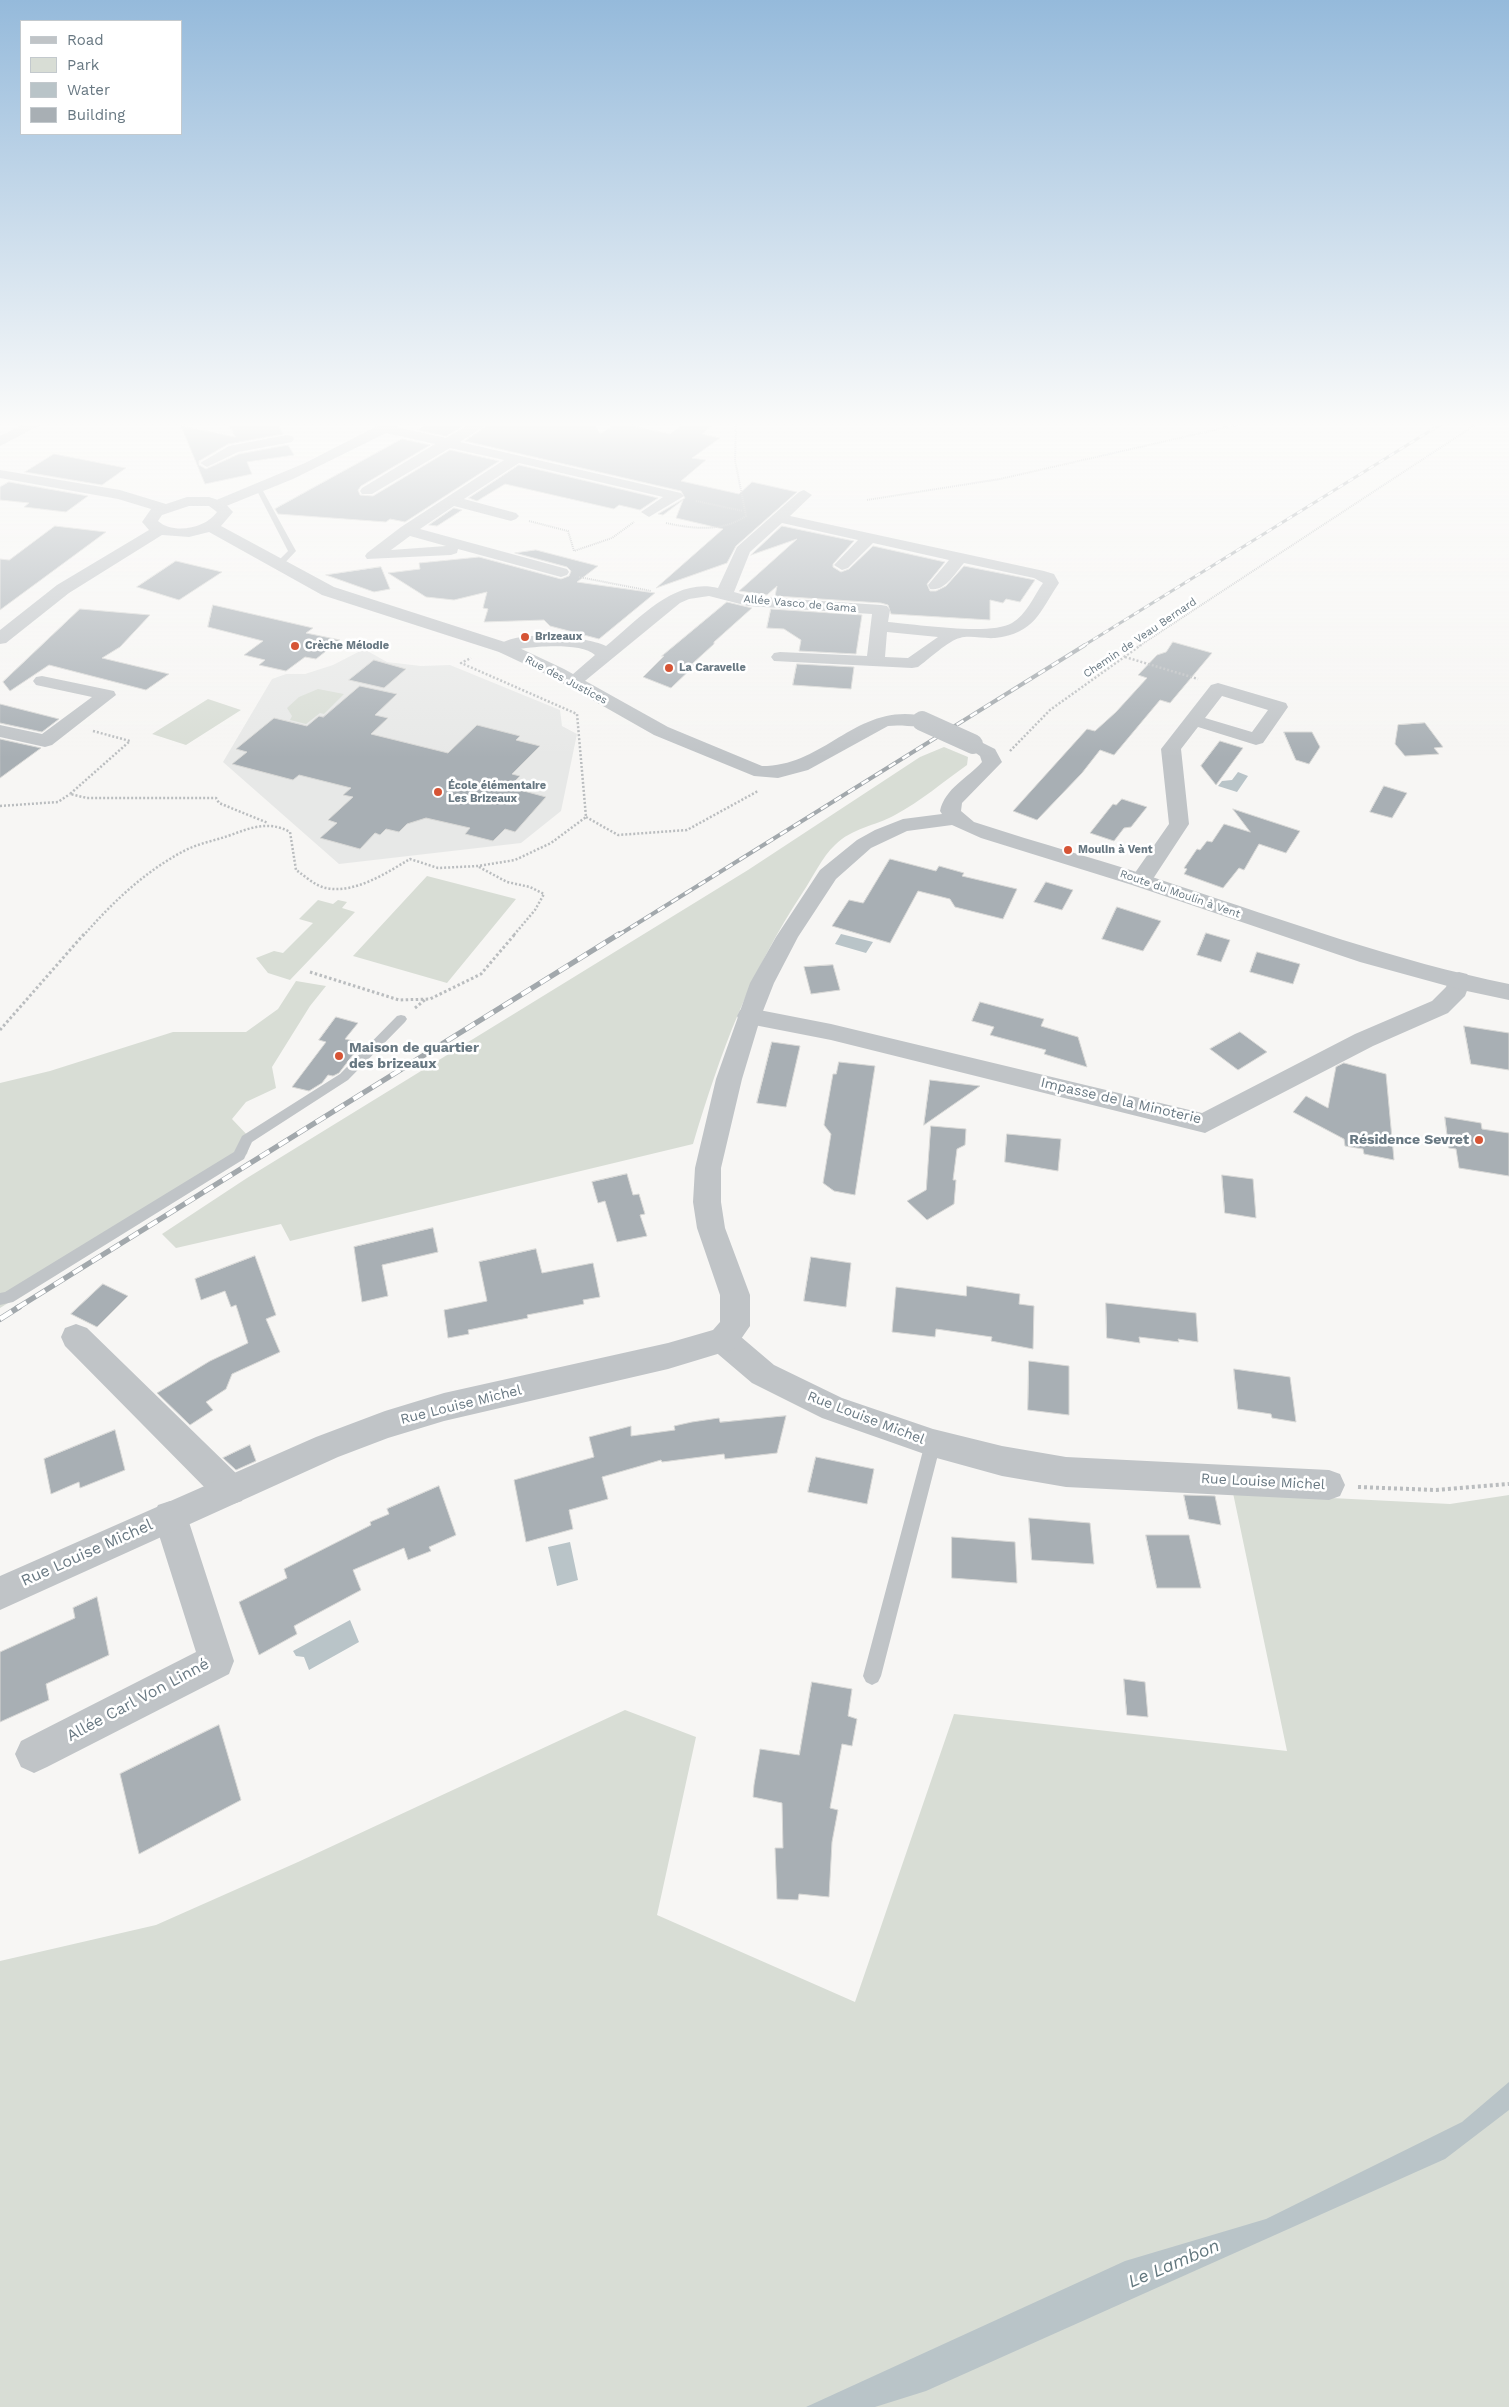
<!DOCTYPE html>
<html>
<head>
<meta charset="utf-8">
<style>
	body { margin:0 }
	#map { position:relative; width:1509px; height:2407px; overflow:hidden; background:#f7f6f4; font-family:"Work Sans",sans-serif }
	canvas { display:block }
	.legend { position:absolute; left:20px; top:20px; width:162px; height:115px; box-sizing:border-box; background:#fff; border:1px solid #c3c9cd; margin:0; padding:6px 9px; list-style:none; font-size:15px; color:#687882 }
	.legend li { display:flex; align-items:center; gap:10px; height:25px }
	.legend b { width:25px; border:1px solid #c3c9cd }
</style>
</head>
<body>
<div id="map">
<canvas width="1509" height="2407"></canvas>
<ul class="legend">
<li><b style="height:6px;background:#c0c4c7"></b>Road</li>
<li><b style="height:14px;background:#d8ddd5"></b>Park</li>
<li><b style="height:14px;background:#b9c4c8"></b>Water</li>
<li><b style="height:14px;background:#a8afb4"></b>Building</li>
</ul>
</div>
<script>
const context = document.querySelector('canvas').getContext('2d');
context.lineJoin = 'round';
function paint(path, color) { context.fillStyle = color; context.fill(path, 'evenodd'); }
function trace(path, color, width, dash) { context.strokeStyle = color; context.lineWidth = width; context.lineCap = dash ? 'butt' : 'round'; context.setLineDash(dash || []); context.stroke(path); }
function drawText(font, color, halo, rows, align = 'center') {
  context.font = font + ' "Work Sans",sans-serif'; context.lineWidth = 5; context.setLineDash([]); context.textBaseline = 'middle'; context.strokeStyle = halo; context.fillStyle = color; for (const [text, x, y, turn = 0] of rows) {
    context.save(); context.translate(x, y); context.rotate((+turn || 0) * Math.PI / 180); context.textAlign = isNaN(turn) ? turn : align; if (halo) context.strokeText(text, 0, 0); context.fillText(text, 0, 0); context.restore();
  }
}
paint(new Path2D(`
	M364 649 387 662 421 666 450 665 560 710 562 726 577 734 561 811 521 843 339 864 223 762 272 679 286 674H305L333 665Z`), '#e7e8e7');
paint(new Path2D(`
	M318 689 344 694 324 714 320 713 306 724 290 720 292 716 287 708 299 697Z
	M208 699 241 710 186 745 152 734Z
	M944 747 968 757 967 765C943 782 921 801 895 815 875 826 852 828 835 845 822 857 813 877 803 892 749 974 721 1051 693 1144L290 1241 281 1224 176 1248 162 1234 247 1178 748 870 920 757Z
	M427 876 516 899 447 983 353 956Z
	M318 900 333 904 338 900 347 902 342 908 355 912 290 980 268 973 256 958 274 951 283 953 313 923 299 919Z
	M296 981 326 986 310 1006 272 1067 276 1088 246 1102 232 1119 251 1139 247 1154 0 1308V1083L50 1071 173 1032H246L278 1009Z
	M1233 1493 1450 1504 1509 1495V2407H0V1961L156 1925 298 1862 625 1710 696 1737 657 1915 855 2002 954 1714 1287 1751Z`), '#d8ddd5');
paint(new Path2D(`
	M1238 772 1248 776 1237 792 1218 786 1222 781 1232 780Z
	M841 934 873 942 866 953 835 944Z
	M570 1542 578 1580 557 1586 548 1547Z
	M350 1620 359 1642 309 1670 304 1657 296 1656 293 1651Z
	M1509 2082V2110L1445 2159 926 2391 875 2407H806L1125 2261 1266 2219 1462 2122Z`), '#b9c4c8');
const building = new Path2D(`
	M228 421H276L283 434 228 444 199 461V465L206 469 239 454 288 445 294 455 247 462 252 474 205 484 181 426 235 437Z
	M433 421H471L446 436 418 430Z
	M494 421H593L600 434 617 423 670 434 687 421H717L702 434 720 438 692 458 706 460 681 481 739 494 752 482 797 492 736 546 727 563 656 588 723 529 676 518 683 500 663 515 658 514 685 498 681 491 465 441Z
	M402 439 430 445 361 486 358 490 360 495 373 496 450 450 499 461 405 522 390 519 386 522 278 514 275 509Z
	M54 454 126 468 102 485 25 472Z
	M519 465 658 498 640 510 619 505 614 509 505 484 477 501 469 498Z
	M9 482 88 496 66 512 24 507 29 503 0 500V487Z
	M454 508 462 510 437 526 429 525Z
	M55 526 106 532 0 610V559L9 560Z
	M782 526 854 541 833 564V567L841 572 849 569 873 546 945 562 927 584 930 591H936L946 586 964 566 1035 580 1020 602 1006 599 1003 603 990 600V620L891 614 888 605 881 603 775 596 777 586 767 595 739 591 797 539 751 555Z
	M536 550 598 566 577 582 655 593 599 639 550 626 544 620 484 622 488 609 483 608 487 592 454 600 426 597 388 573 420 569 419 563 479 557 561 579 569 576 571 571 567 567 515 553Z
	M176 561 222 572 179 600 137 587Z
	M381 567 390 589 374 592 326 575Z
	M727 602 752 608 714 642V644L692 664 695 665 671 688 643 677 664 656H662Z
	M213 605 313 628 306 633 340 640 316 659 305 657 286 671 259 665 265 660 244 655 263 641 208 627Z
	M80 609 150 615 120 647 102 658 169 674 146 690 49 665 10 691 3 682Z
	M771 609 862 615 856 654 799 651 801 640 784 629 767 628Z
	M1173 642 1212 653 1170 703 1160 700 1114 755 1100 750 1082 773 1037 820 1013 811 1087 729 1095 731 1116 712 1147 678 1138 675 1157 655 1166 652Z
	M374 660 406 669 384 688 349 680Z
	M797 664 854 667 851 689 793 685Z
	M360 686 397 694 375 715 388 718 371 734 448 753 477 725 520 736 516 740 540 746 512 774 520 776 509 787 546 797 515 832 505 829 493 841 465 834 470 828 426 818 407 824 399 832 386 829 380 835 375 833 360 849 320 838 337 823 328 820 353 797 343 795 351 788 299 775 293 780 232 764 247 752 236 749 274 718 307 726 319 716 323 717Z
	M0 704 59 719 42 732 0 723Z
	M1425 723 1443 747 1434 748 1439 754 1405 756 1395 744 1398 725Z
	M1284 732H1312L1320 747 1309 764 1296 760Z
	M0 739 41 748 0 778Z
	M1220 741 1243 748 1216 785 1201 766Z
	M1384 786 1407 793 1392 818 1370 812Z
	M1122 799 1147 807 1131 827 1124 828 1114 841 1090 833 1113 804 1116 805Z
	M1233 809 1300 831 1286 853 1259 844 1244 870 1239 868 1223 888 1184 874 1187 869 1184 868 1197 849 1200 850 1207 841 1212 842 1224 824 1250 832Z
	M890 859 936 871 939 866 964 873 962 876 1017 889 1003 919 955 907 950 899 918 891 890 943 832 926 849 900 863 903Z
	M1046 882 1073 890 1062 910 1034 902Z
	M1117 907 1161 921 1143 951 1102 939Z
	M1206 933 1230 940 1221 962 1197 955Z
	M1257 952 1300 964 1293 984 1250 972Z
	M833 965 840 990 811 994 804 967Z
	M980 1002 1044 1019 1041 1026 1078 1037 1087 1067 1044 1054 1046 1050 990 1035 994 1027 972 1021Z
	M336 1017 358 1023 345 1039 362 1043 339 1073 333 1076 328 1075 322 1083 309 1091 292 1087 326 1042 319 1040Z
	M1464 1026 1509 1033V1070L1471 1064Z
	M1240 1032 1267 1052 1238 1070 1210 1049Z
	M772 1042 800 1046 786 1107 757 1103Z
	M839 1062 875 1066 855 1195 834 1191 823 1183 831 1134 824 1125 833 1074H836Z
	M1344 1063 1386 1074 1394 1160 1364 1154 1363 1149 1345 1146 1344 1139 1293 1112 1306 1096 1328 1108 1336 1067Z
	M930 1080 980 1086 924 1125Z
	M1445 1117 1481 1123 1482 1129 1509 1133V1176L1459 1168 1456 1149 1449 1148Z
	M931 1126 966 1129 965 1145 957 1149 953 1180H956L954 1204 927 1220 907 1201 926 1190Z
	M1007 1134 1061 1139 1058 1171 1005 1162Z
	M627 1174 633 1195 639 1194 645 1214 640 1215 647 1236 617 1242 605 1201 598 1203 592 1182Z
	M1222 1175 1253 1179 1256 1218 1225 1213Z
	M433 1228 438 1252 382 1265 388 1296 362 1302 354 1247Z
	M536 1249 542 1273 593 1263 600 1297 583 1300 584 1304 527 1315 528 1318 468 1330 469 1334 448 1338 444 1310 487 1301 479 1262Z
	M255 1256 276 1315 266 1319 280 1352 232 1374 226 1389 206 1402 213 1410 190 1425 157 1393 210 1361 248 1343 236 1305 231 1307 225 1291 201 1300 195 1279Z
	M811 1257 851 1263 846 1307 804 1301Z
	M103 1284 128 1296 97 1327 71 1314Z
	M967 1286 1020 1294 1019 1304 1034 1306 1033 1349 991 1341 992 1337 936 1329 935 1337 892 1332 896 1287 966 1296Z
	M1106 1303 1196 1313 1198 1342 1178 1339 1179 1342 1139 1337 1140 1343 1107 1338Z
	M1029 1361 1069 1366V1415L1028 1410Z
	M1234 1369 1290 1377 1296 1422 1272 1418 1271 1414 1238 1409Z
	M786 1416 777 1453 725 1459 724 1454 662 1462 661 1460 602 1477 608 1499 569 1510 573 1529 526 1542 514 1480 594 1457 589 1437 631 1426V1436L675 1430 674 1426 692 1422 719 1418 720 1422Z
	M115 1430 125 1470 80 1488 79 1482 51 1494 44 1459Z
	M250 1445 256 1461 236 1470 223 1458Z
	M816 1457 874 1469 867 1504 808 1492Z
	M439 1486 456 1535 429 1547 431 1551 408 1560 404 1548 353 1570 361 1590 294 1626 297 1634 259 1655 239 1602 287 1578 284 1569 371 1525 370 1522 389 1514 387 1509Z
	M1184 1495 1215 1496 1221 1525 1189 1519Z
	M1029 1518 1090 1523 1094 1564 1032 1560Z
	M1146 1535H1189L1201 1588H1157Z
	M952 1537 1015 1542 1017 1583 952 1578Z
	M97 1597 109 1655 46 1684 49 1700 0 1722V1652L75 1618 73 1608Z
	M1124 1679 1145 1682 1148 1717 1127 1715Z
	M812 1682 852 1689 848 1716 857 1719 852 1746 842 1744 830 1808 838 1810 832 1842 829 1897 799 1894 798 1900 777 1899 775 1848H783L782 1803 753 1797 754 1785 760 1749 799 1755Z
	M219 1725 241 1800 139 1854 120 1774Z`);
paint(building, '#a8afb4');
trace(building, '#d8d8d6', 1);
trace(new Path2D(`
	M867 500 1000 479 1254 421
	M696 501 743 511
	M529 521 568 531 574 551 612 538 634 522
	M666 523C693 529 723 532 746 516L735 460 736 421
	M579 577 651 591
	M1139 646 1481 421`), '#babdbf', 2, [1, 1]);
trace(new Path2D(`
	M1125 657 1198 679
	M93 731 130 741 70 794 87 798H216L219 803 268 823
	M1010 751 1050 710 1141 645
	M0 806 58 802 70 794
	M586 817 618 835 687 830 758 791
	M479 867 507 882 530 887 544 894 535 910 513 936
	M83 936C112 903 143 873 182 852 196 844 213 841 228 836 250 828 268 820 290 832L296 870C305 876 315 886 326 888 355 894 386 873 410 859L438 868 478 866 515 860 551 843 586 817 577 714 461 663 471 658`), '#babdbf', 2.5, [2, 2]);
trace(new Path2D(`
	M310 972 399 1000 430 999 481 974 515 934
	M415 1008 426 999
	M0 1030 84 934`), '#babdbf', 3, [2.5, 2.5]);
trace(new Path2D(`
	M1358 1487 1436 1490 1509 1484`), '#babdbf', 4, [3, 3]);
paint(new Path2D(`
	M255 487 262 489 296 551 281 567 274 565 288 551Z
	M401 1015 405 1016 407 1019 405 1022 348 1080 252 1142 244 1159 13 1302 0 1305V1293L5 1292 234 1152 242 1136 340 1074 397 1016Z
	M933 1436 939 1438 941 1443 881 1676 878 1682 872 1685 866 1682 863 1676 925 1443 927 1438Z`), '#c0c4c7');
paint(new Path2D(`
	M30 421H48L0 446V436Z
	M387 421H405L396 427 446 438 475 421H492L460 442 681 493 684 496 649 517 641 512 663 497 519 463 464 499 516 513 519 516 516 519 511 521 454 506 420 529 567 569 569 572 567 575 561 577 458 549 457 553 451 555 367 559 365 556 367 553 401 527 504 460 450 448 372 494H362L360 491 362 488 435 444 386 433 293 479 219 509 211 504 214 501 305 463ZM410 536 446 546 391 550Z
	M287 435 292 436 294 439 292 442 238 452 207 467 200 463 229 446Z
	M804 490 812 495 790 516 1044 571 1054 574 1059 583C1039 613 1035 633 995 638 984 639 970 635 960 638 949 640 928 660 918 667L912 668 774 661 771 657 774 653 780 652 867 656 872 614 748 606 709 596 689 599 680 603 580 685H568L565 681 595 655C583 643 541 646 526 648 516 649 508 654 499 652L496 648C510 628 587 636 606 646 637 621 674 577 718 588L737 547 799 492ZM782 523 858 540 834 565 842 570 848 568 873 543 949 560 928 585 930 589C945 592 955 573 964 563L1034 578 1043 583C1034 596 1026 615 1012 623 990 636 915 624 888 622L890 610 887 606 881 605 748 596 734 592 750 552ZM887 632 938 637 908 658 885 657Z
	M42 676 114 691 116 695 52 745 45 747 0 737V725L42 734 92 697 36 685 33 681 36 677Z
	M1218 683 1286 703 1288 707 1263 743 1256 745 1198 727 1181 749 1189 824 1149 885 1141 887 1133 885 1130 880 1169 824 1161 749 1211 685ZM1222 696 1268 710 1252 732 1205 718Z
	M1459 972 1467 974 1471 980 1465 996 1448 1013 1373 1046 1205 1133 831 1040 749 1024 740 1022 737 1016 740 1010 749 1008 831 1024 1202 1113 1355 1034 1432 1001 1446 987 1451 974Z
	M76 1324 87 1328 242 1479 246 1490 242 1501 230 1505 218 1501 65 1346 61 1337 65 1328Z
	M723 1327 734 1331 774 1365 842 1398 933 1429 1002 1446 1066 1457 1329 1470 1340 1474 1345 1485 1340 1496 1329 1500 1066 1487 1002 1476 933 1457 822 1418 752 1383 712 1349 708 1340 712 1331Z
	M170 1501 182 1505 187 1516 234 1661 229 1674 47 1767 34 1773 21 1767 15 1754 21 1741 196 1652 153 1516 158 1505Z`), '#c0c4c7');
paint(new Path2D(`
	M0 470 120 490 166 504 187 497H209L224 502 233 512 221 526 334 587 511 644 564 669 668 727 762 766C828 766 857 699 929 717L931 721 929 725C916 728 902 724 888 726L808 770 778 778 754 776 654 735 552 677 499 652 322 595 209 532 189 537 162 535 69 593 6 643 0 644V630L57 585 149 530 142 522 151 509 118 499 0 478ZM189 506H209L217 512C206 528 174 535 158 521L162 515Z
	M973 738 995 749 1002 762 962 803 961 811 974 822C1041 844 1109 862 1176 885 1287 921 1395 961 1509 984V1000L1462 990 1360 962 1132 885 981 838 952 825 907 831 871 848 836 879 798 937 774 983 761 1016 742 1079 721 1168V1202L725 1228 750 1295V1326L734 1349 668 1369 444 1421 388 1438 338 1457 0 1610V1576L316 1437 385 1411 444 1393 668 1343 713 1330 720 1322V1295L697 1228 693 1202 695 1168 716 1079 750 983 776 937 820 870 857 840 875 830 903 819 942 814 940 811C945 788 968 778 982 762L980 756 963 744 966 740Z`), '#c0c4c7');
const railFar3 = new Path2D(`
	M1083 646 1446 421`);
const railFar2 = new Path2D(`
	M617 936 1085 645`);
const railFar1 = new Path2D(`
	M17 1308 619 934`);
const rail = new Path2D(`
	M0 1319 19 1307`);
trace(railFar3, '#a2a8ac', 3);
trace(railFar2, '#a2a8ac', 4);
trace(railFar1, '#a2a8ac', 5.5);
trace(rail, '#a2a8ac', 6);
trace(railFar3, '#fff', 2, [6]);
trace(railFar2, '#fff', 2.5, [8]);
trace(railFar1, '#fff', 4, [11]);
trace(rail, '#fff', 4.5, [14]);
trace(new Path2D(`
	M922 721 973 744`), '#c0c4c7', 20);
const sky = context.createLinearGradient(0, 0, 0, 758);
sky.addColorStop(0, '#95badb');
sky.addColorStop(0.56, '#fbfbfa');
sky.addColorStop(1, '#fbfbfa00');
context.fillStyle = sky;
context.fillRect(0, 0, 1509, 758);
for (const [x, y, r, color] of [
	[525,637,5,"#d65435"],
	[295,646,5,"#d65435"],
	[669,668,5,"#d65435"],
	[438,792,5,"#d65435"],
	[1068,850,5,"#d65435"],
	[339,1056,5,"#d65435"],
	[1479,1140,5,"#d65435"]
]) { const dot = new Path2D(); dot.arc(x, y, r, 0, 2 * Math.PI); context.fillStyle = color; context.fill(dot); trace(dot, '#fff', 2); }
drawText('11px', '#687882', '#fff', [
	["Allée Vasco de Gama",800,604,5],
	["Chemin de Veau Bernard",1140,638,-34],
	["Rue des Justices",566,680,28],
	["Route du Moulin à Vent",1180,894,19]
]);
drawText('bold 11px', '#687882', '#fff', [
	["Brizeaux",535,637],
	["Crèche Mélodie",305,646],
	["La Caravelle",679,668],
	["École élémentaire",448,786],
	["Les Brizeaux",448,799],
	["Moulin à Vent",1078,850]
], 'left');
drawText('bold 14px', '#687882', '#fff', [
	["Maison de quartier",349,1048],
	["des brizeaux",349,1064],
	["Résidence Sevret",1469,1140,"right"]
], 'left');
drawText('14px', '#687882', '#fff', [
	["Impasse de la Minoterie",1121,1101,13],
	["Rue Louise Michel",461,1405,-14],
	["Rue Louise Michel",866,1418,21],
	["Rue Louise Michel",1263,1482,3]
]);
drawText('16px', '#687882', '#fff', [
	["Rue Louise Michel",87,1553,-24],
	["Allée Carl Von Linné",138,1700,-28]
]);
drawText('italic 18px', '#63787f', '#fff', [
	["Le Lambon",1174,2264,-23]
]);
</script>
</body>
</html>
